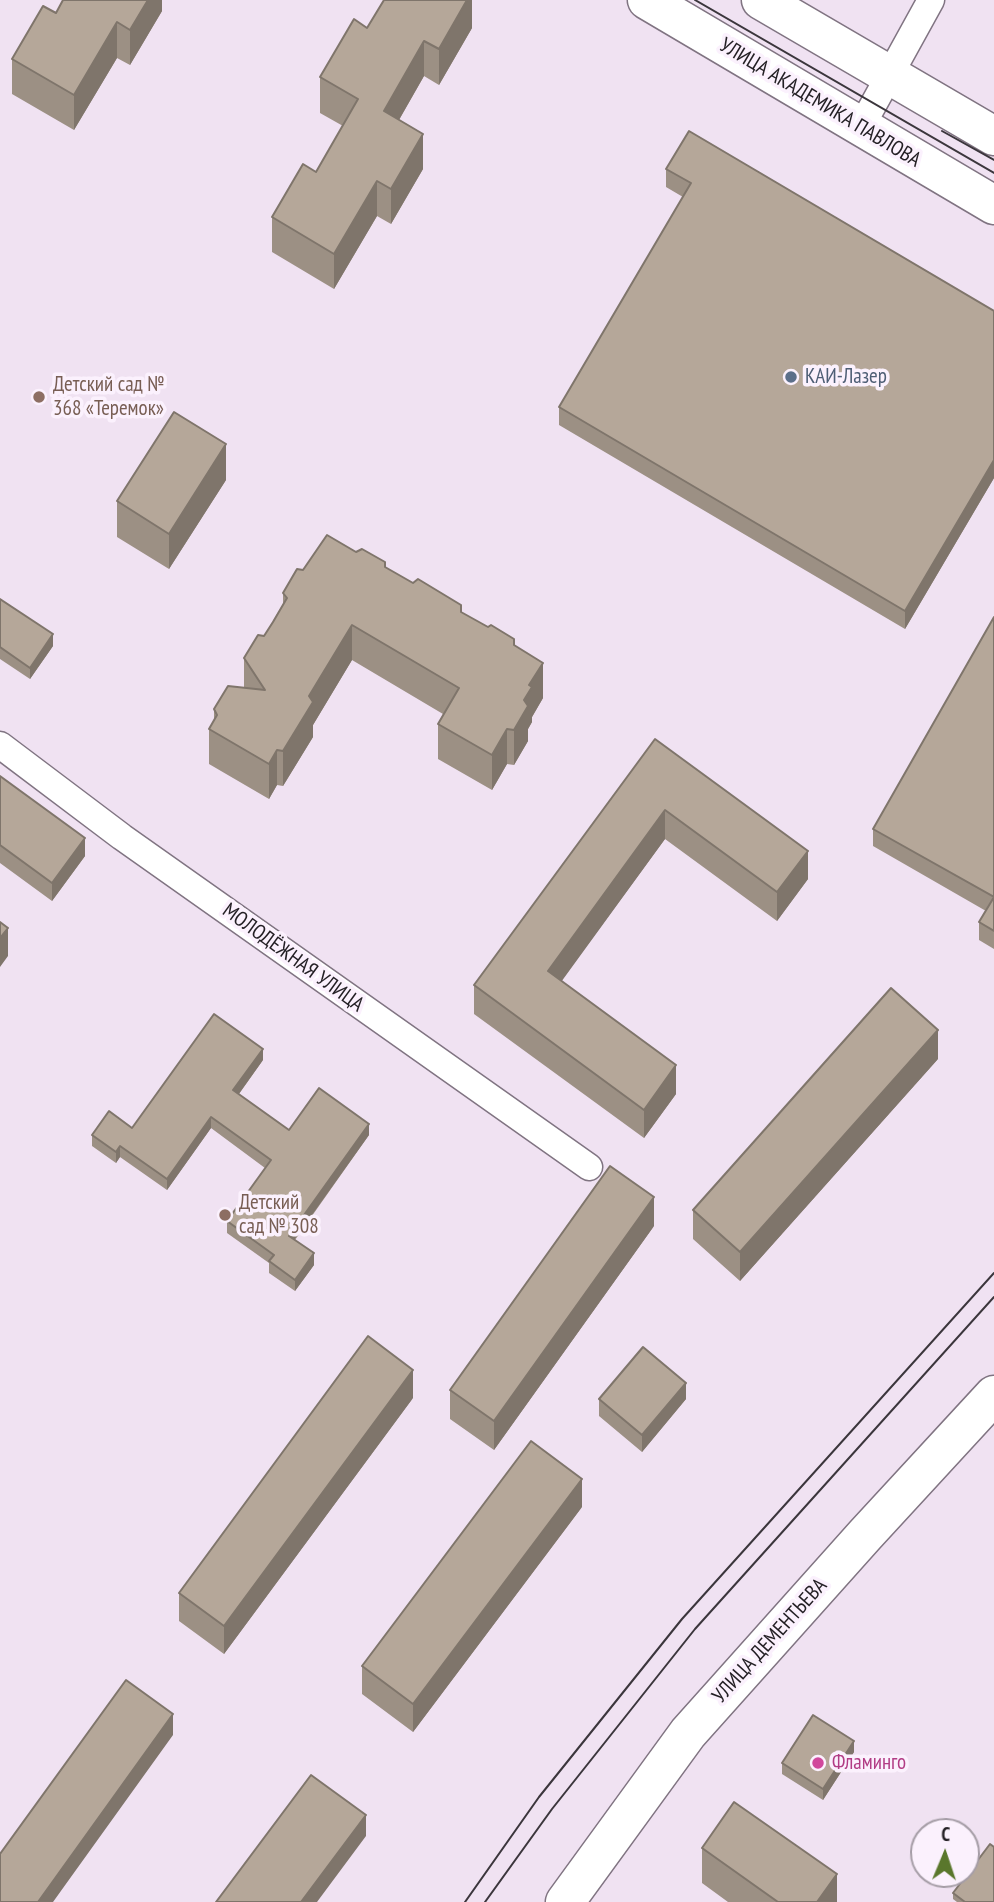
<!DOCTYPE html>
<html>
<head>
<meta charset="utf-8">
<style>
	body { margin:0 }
	#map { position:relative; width:994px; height:1902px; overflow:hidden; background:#f0e2f2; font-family:"PT Sans Narrow",sans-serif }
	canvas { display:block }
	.north { position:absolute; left:910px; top:1818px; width:70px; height:70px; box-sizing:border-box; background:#fbf1fd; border:2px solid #a59da6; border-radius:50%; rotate:2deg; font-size:19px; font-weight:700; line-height:28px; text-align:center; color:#231f24 }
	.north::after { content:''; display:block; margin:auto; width:24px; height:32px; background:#5a772c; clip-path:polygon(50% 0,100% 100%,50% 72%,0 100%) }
</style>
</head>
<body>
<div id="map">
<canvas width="994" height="1902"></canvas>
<div class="north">С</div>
</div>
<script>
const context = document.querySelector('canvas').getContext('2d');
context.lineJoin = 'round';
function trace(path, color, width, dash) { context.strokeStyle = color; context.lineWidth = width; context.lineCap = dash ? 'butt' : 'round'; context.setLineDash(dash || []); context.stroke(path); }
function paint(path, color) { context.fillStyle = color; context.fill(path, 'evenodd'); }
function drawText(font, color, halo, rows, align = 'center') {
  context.font = font + ' "PT Sans Narrow",sans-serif'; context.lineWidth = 7; context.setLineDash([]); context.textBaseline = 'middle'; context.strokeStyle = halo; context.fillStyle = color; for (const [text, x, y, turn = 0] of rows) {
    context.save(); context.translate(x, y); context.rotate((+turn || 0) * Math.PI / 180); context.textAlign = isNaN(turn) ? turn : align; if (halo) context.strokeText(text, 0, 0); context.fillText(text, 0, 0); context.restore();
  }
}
const minor = new Path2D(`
	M861 127 931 0
	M0 745 122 837 589 1167`);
const primary = new Path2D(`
	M647 0 994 205
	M761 0 994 136
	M565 1902 688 1733 865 1535 994 1395`);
trace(minor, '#807482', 29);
trace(primary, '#807482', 41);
trace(minor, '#fff', 26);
trace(primary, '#fff', 38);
trace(new Path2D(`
	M695 0 994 173
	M942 131 994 160
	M465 1902 539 1797 682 1619 994 1273
	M485 1902 552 1809 695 1629 994 1297`), '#3b363c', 2);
paint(new Path2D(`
	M162 0V11L130 65 117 58 74 130 12 94V59L56 13Z
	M467 0H472V28L439 85 424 76 399 120 423 169 391 224 377 216 334 289 272 252V217L316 172 343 126 320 113V77L367 28Z
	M666 169 994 311V478L905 629 559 425V407L683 197 666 187Z
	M226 480 169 569 117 537V501Z
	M356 552 385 567 461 612 514 646 543 698 532 717V722L528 729V741L514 765 507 764 492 790 438 759V724L443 714 352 660 313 725V737L283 786 277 785 269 799 209 764V729L214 721V709L244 688V658L264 636 283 604V593L303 570Z
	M0 599 53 646 30 679 0 659Z
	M994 617V949L979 940V922L986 911 873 846V829Z
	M655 739 808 879 777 921 665 839 561 981 676 1094 644 1138 474 1014V985Z
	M0 776 85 856 52 901 0 863Z
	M938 1059 740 1281 693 1239V1210Z
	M263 1060 239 1094 289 1130 369 1135 295 1240 314 1265 295 1291 269 1273V1263L227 1233V1221L265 1168 211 1128 167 1190 120 1157 116 1163 92 1146V1135L132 1128Z
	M654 1226 494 1450 450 1419V1390Z
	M413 1398 224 1654 179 1621V1593Z
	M599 1399H686L642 1452 599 1416Z
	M582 1507 413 1732 362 1694V1666Z
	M854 1752 823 1800 782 1774V1763Z
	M702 1848 837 1902H728L702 1883Z
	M953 1893 994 1902H957L953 1899Z`), '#9c9084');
paint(new Path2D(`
	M148 0H162V11L130 65V30Z
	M467 0H472V28L439 85V49Z
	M117 22V58L74 130V95Z
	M424 41V76L384 146V111Z
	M423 134V169L391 224V189Z
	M377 181V216L334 289V254Z
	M226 444V480L169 569V534Z
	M994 460V478L905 629V611Z
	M352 625V660L313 725V737L283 786V751L309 696Z
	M53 634V646L30 679V668Z
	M543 663V698L532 717V722L528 729V741L514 765V730L529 685Z
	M507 729V764L492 790V755Z
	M277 750V785L269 799V764Z
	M665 810V839L548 1000V971Z
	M85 838V856L52 901V883Z
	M808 851V879L777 921V892Z
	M8 928V956L0 967V938Z
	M938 1030V1059L740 1281V1252Z
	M263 1049V1060L233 1102V1090Z
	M676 1065V1094L644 1138V1110Z
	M211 1117V1128L167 1190V1179Z
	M369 1124V1135L289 1247V1236Z
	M120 1146V1157L116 1163V1152Z
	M654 1197V1226L494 1450V1421Z
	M314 1253V1265L295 1291V1280Z
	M413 1370V1398L224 1654V1626Z
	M686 1383V1399L642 1452V1435Z
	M582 1479V1507L413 1732V1704Z
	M173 1714V1735L53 1902H38Z
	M854 1741V1752L823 1800V1789Z
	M366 1815V1836L317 1902H301Z
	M837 1874V1902H817Z`), '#7f756b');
const building = new Path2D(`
	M63 0H148L130 30 117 22 74 95 12 59 43 6 56 13Z
	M384 0H467L439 49 424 41 384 111 423 134 391 189 377 181 334 254 272 217 303 164 316 172 358 99 320 77 354 19 367 28Z
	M689 131 994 311V460L905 611 559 407 691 183 666 169Z
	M174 412 226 444 169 534 117 501Z
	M327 535 356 552 362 549 385 562V567L413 583 418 579 461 605V612L488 627 491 625 514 639V645L543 663 529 685 532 687 524 700 528 706 514 730 507 729 492 755 438 724 459 688 352 625 309 696 313 702 283 751 277 750 269 764 209 729 217 715 214 709 228 686 265 690 244 658 258 635 264 636 273 622 287 598 283 593 297 569 303 570Z
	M0 599 53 634 30 668 0 647Z
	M994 617V931L979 922 994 897 873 829Z
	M655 739 808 851 777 892 665 810 548 971 676 1065 644 1110 474 985Z
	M0 776 85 838 52 883 0 845Z
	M0 922 8 928 0 938Z
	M891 988 938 1030 740 1252 693 1210Z
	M214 1014 263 1049 233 1090 289 1130 319 1088 369 1124 289 1236 314 1253 295 1280 269 1261 274 1255 227 1221 271 1160 211 1117 167 1179 120 1146 116 1152 92 1135 109 1111 132 1128Z
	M610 1166 654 1197 494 1421 450 1390Z
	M368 1336 413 1370 224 1626 179 1593Z
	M643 1347 686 1383 642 1435 599 1399Z
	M531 1441 582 1479 413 1704 362 1666Z
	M126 1680 173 1714 38 1902H0V1854Z
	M813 1715 854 1741 823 1789 782 1763Z
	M311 1775 366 1815 301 1902H216Z
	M734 1802 837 1874 817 1902H778L702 1848Z
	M990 1844 994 1847V1902H965L953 1893Z`);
paint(building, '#b5a799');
trace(building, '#7f756b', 2);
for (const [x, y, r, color] of [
	[791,377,7,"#5c6f8a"],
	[39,397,7,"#8d6e63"],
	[225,1215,7,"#8d6e63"],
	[818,1763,7,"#d1479c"]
]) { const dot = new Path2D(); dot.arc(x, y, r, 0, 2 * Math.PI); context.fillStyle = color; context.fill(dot); trace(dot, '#fbf1fd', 2.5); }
drawText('21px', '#231f24', '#fbf1fd', [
	["УЛИЦА АКАДЕМИКА ПАВЛОВА",820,103,31],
	["МОЛОДЁЖНАЯ УЛИЦА",293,958,36],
	["УЛИЦА ДЕМЕНТЬЕВА",770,1641,-48]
]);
drawText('21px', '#4e5e75', '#fbf1fd', [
	["КАИ-Лазер",805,377]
], 'left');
drawText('21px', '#785e54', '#fbf1fd', [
	["Детский сад №",53,385],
	["368 «Теремок»",53,409],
	["Детский",239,1203],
	["сад № 308",239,1227]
], 'left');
drawText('21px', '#b23c85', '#fbf1fd', [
	["Фламинго",832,1763]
], 'left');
</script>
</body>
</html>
